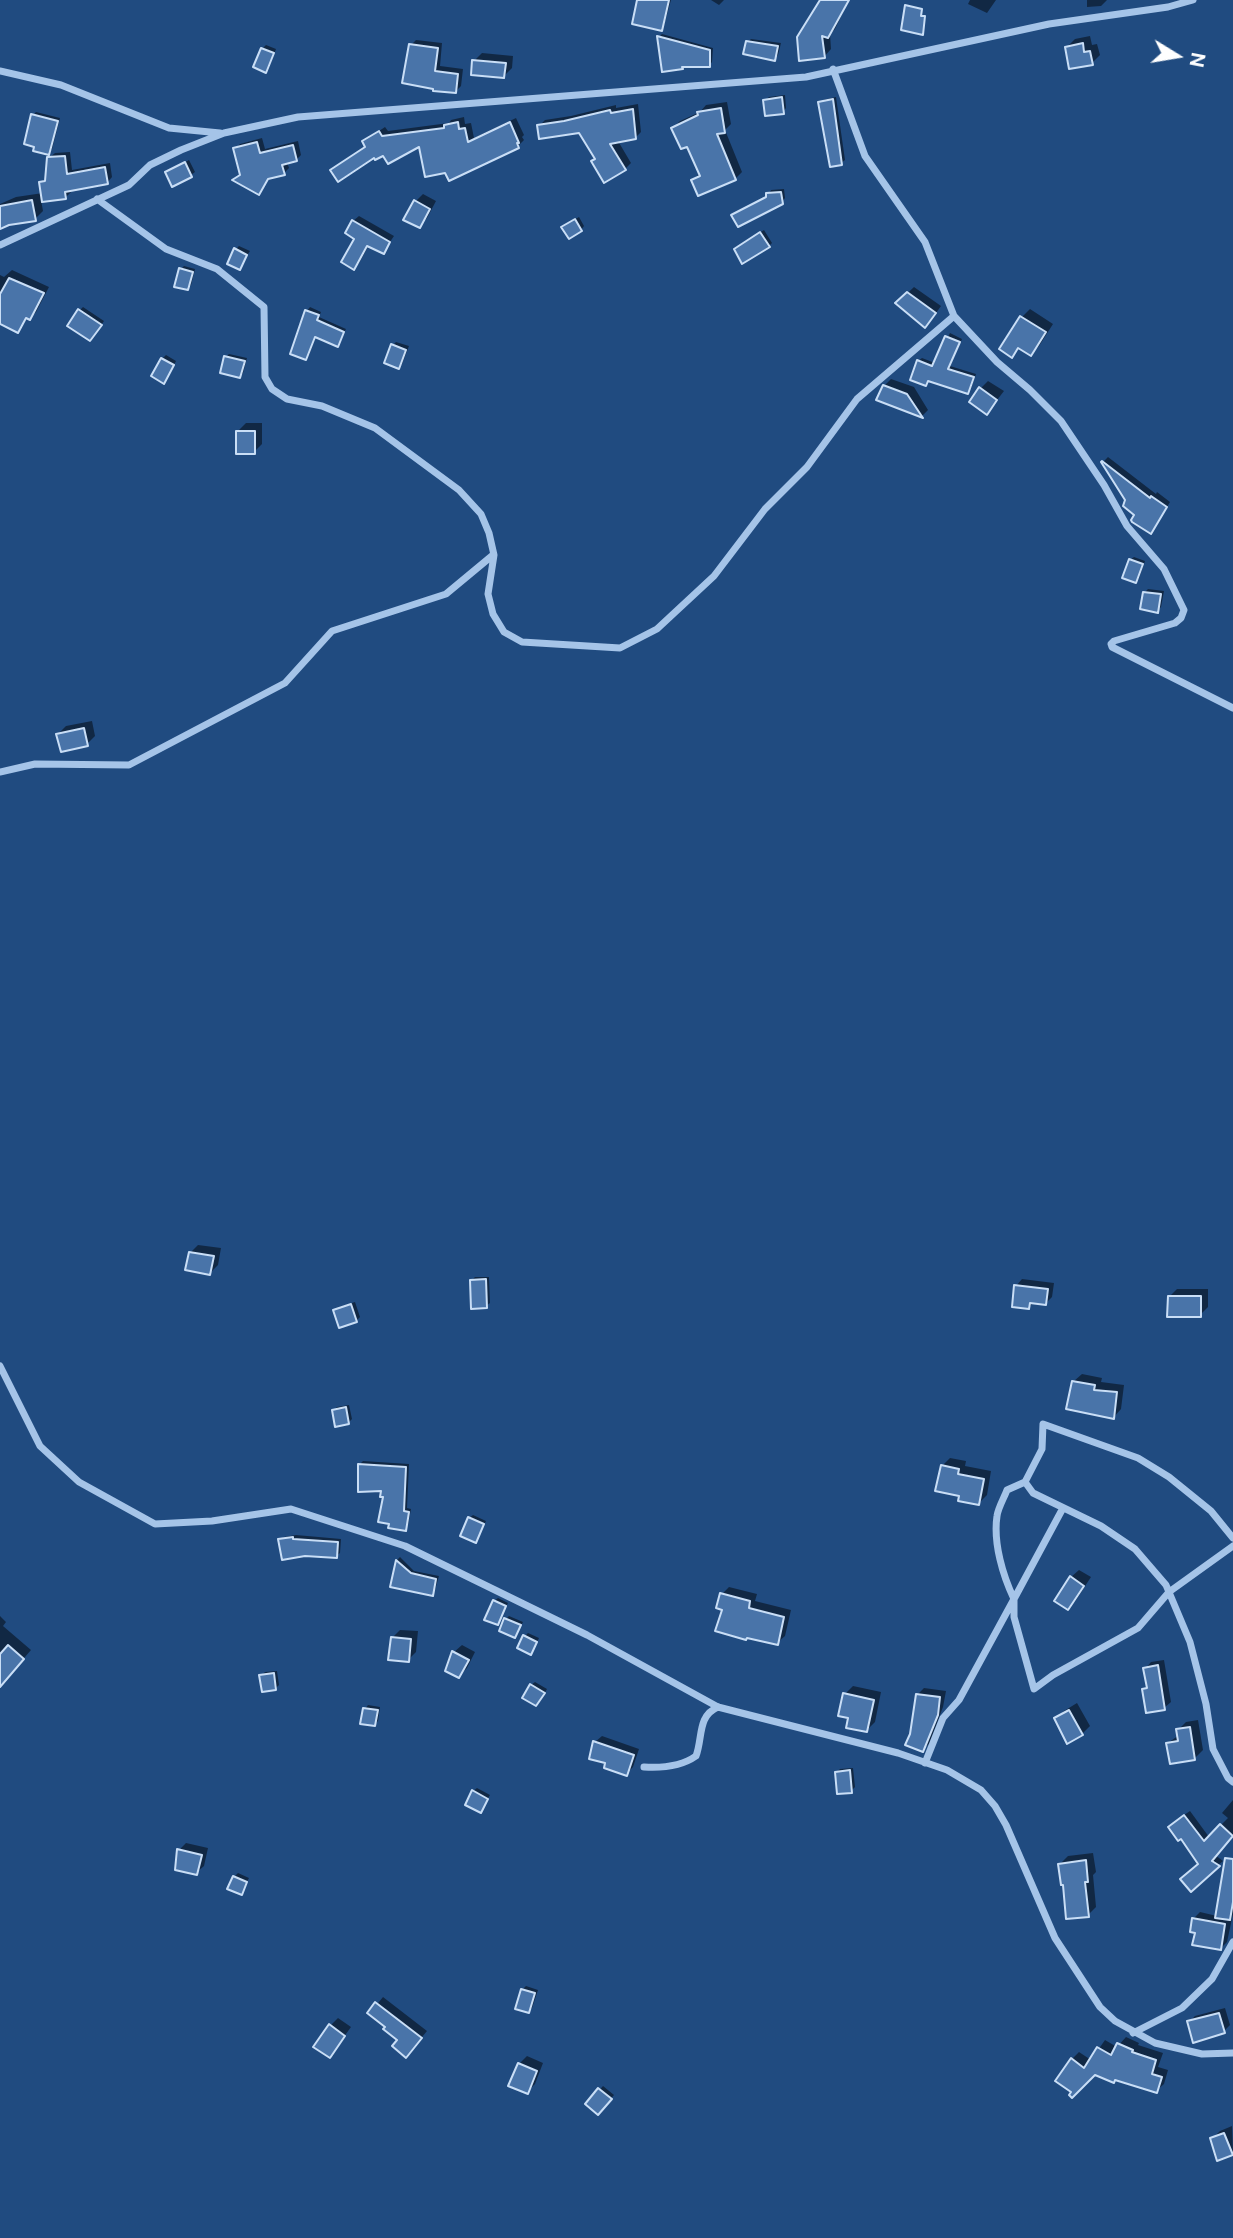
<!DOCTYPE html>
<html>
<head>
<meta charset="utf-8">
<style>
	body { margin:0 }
	#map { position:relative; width:1233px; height:2238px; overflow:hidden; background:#204b80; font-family:"Public Sans",sans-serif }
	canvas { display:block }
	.north { position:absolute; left:1142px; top:21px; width:70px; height:70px; -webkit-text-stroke:5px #204b80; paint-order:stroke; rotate:101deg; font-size:19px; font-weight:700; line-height:28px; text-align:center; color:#fff }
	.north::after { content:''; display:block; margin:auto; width:24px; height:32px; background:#fff; clip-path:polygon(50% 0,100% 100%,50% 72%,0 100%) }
</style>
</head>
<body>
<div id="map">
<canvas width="1233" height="2238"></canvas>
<div class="north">N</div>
</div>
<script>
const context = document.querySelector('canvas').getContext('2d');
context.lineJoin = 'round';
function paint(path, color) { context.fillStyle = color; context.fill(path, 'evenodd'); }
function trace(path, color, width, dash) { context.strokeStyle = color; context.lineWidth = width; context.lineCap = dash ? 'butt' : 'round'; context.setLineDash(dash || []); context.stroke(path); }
paint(new Path2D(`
	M653 0H671L664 25 661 29Z
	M711 0H724L719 5Z
	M823 0H849L835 29 830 34 831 49 824 57 801 59Z
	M970 0H996L987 13 968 4Z
	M1087 0H1107L1101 6 1087 7Z
	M662 34 713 48 712 62 709 66 684 65 682 68 659 37Z
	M1090 36 1092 45 1097 44 1100 55 1092 63 1067 47 1075 39Z
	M751 39 781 43 778 55 775 59 748 42Z
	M416 40 442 43 440 66 463 69 461 86 456 91 435 89 411 45Z
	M266 45 276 49 269 67 266 71 262 49Z
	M482 53 513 56 512 68 504 76 474 61Z
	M785 95 786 108 783 112 765 101 769 97Z
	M836 97 845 160 841 163 819 103 823 100Z
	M727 102 731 124 725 130 742 172 735 179 693 180 700 173 687 144 673 128 680 121 700 112 706 105Z
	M638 104 641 132 635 138 618 141 631 163 625 169 597 158 580 131 539 126 545 120 571 116 616 105V108Z
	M36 112 60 118 52 149 49 153 33 115Z
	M464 117 465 124 471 123 474 138 516 118 524 135 522 137 524 140 518 146 420 144 338 165 367 146 364 141 385 127 388 131 449 123 451 120Z
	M262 138 265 149 298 141 301 155 296 160 287 162 289 168 284 173 270 177 258 193 235 179 242 174 235 149 240 144Z
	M70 152 72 170 110 163 112 177 107 183 70 189 71 192 65 198 41 200 43 211 35 219 0 225V204L16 197 43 193 41 183 47 177 49 158 55 153Z
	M189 160 195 172 191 175 167 173Z
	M784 189 785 198 782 202 737 212 768 196 771 190Z
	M423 194 436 201 427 218 419 226 415 202Z
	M359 216 394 236 383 252 369 245 359 263 354 268 356 238 353 221Z
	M579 217 584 226 581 230 567 224Z
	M764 230 772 243 769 246H739Z
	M239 246 250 251 239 268 236 249Z
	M184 266 195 269 191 285 187 289 181 269Z
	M12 270 49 287 36 312 30 318 28 317 18 331 0 321V275L4 277Z
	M914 287 941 306 931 320 897 303Z
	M83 307 104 321 94 335 80 310Z
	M310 307 321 312 319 317 346 329 337 345 316 336 309 355 305 358 292 353 307 311Z
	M1030 309 1053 324 1039 346 1031 354 1020 347 1012 355 1001 349 1022 317Z
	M950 333 962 339 950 366 976 374 971 388 968 392 930 380 926 384 918 361 922 358 935 363Z
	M396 342 409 346 402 364 399 367 393 345Z
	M229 354 247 358 243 373 240 377 226 357Z
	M166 355 176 361 167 378 162 359Z
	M891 379 914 387 928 410 922 416 879 399 884 386Z
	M988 381 1004 391 987 413 980 389Z
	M246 423H262V444L254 452 238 431Z
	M1108 457 1156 494 1157 492 1170 502 1155 527 1136 514 1103 462Z
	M1134 557 1145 561 1139 578 1135 581 1130 560Z
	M1148 589 1164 591 1161 607 1157 611 1145 592Z
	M92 721 95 736 87 744 58 734 66 726Z
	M198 1245 221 1248 218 1265 210 1273 190 1253Z
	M475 1277H489L490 1303 486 1306 471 1281Z
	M1022 1279 1054 1283 1052 1297 1046 1303 1034 1302 1029 1307 1016 1286Z
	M1177 1289H1208V1307L1200 1315 1169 1297Z
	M355 1302 360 1317 356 1321 335 1311 339 1307Z
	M1082 1374 1102 1378 1101 1382 1124 1385 1121 1409 1114 1417 1074 1381Z
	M349 1405 352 1419 349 1422 334 1411 337 1407Z
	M950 1458 966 1461 965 1466 991 1471 987 1495 979 1503 961 1495 942 1466Z
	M363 1461 409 1464 407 1508 411 1509 408 1525 405 1529 383 1489 359 1465Z
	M473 1515 486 1521 475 1541 469 1518Z
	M296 1535 341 1539 340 1553 336 1556 305 1554 280 1540 284 1537Z
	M400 1557 414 1571 439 1576 435 1590 432 1594 392 1585 397 1560Z
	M1079 1570 1091 1577 1076 1600 1068 1608 1071 1577Z
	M729 1587 757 1594 755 1601 791 1610 785 1636 777 1643 724 1609 722 1594Z
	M498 1598 508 1603 497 1623 494 1601Z
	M0 1616 6 1622 3 1626 31 1650 13 1671 0 1675Z
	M509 1616 523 1622 515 1636 506 1619Z
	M400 1630 418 1631 416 1652 408 1660 392 1638Z
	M528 1633 539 1638 534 1649 525 1636Z
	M462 1645 475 1652 467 1668 459 1676 454 1652Z
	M1164 1660 1171 1702 1164 1708 1144 1689 1148 1685 1145 1669 1151 1662Z
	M277 1671 279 1685 275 1689 261 1676 265 1672Z
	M535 1682 547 1689 540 1701 531 1685Z
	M853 1686 881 1692 875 1722 867 1730 850 1717 845 1694Z
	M924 1688 946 1691 943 1707 929 1744 922 1750 912 1734 917 1695Z
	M1077 1703 1090 1726 1082 1734 1056 1719 1064 1711Z
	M368 1705 380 1707 378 1721 375 1724 365 1709Z
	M1198 1720 1203 1750 1195 1758 1168 1743 1179 1735 1178 1730 1186 1722Z
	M602 1736 639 1749 633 1767 626 1774 607 1762 595 1742Z
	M853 1768 855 1787 851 1791 837 1772 840 1769Z
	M477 1788 490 1795 480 1811 473 1791Z
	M1233 1800V1836L1215 1855 1223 1861 1191 1889 1200 1864 1174 1822 1190 1811 1209 1837 1228 1818 1222 1813Z
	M186 1843 208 1848 204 1866 196 1873 179 1850Z
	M1093 1853 1096 1872 1093 1875 1096 1907 1088 1915 1064 1883 1060 1864 1068 1856Z
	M1233 1869V1914L1227 1942 1221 1948 1197 1931 1193 1919 1200 1912 1217 1916Z
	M238 1873 249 1878 241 1893 234 1877Z
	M526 1986 538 1990 532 2008 529 2011 522 1990Z
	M383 1997 427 2031 412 2049 370 2013Z
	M1225 2008 1230 2025 1224 2031 1189 2022 1195 2016Z
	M338 2018 351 2027 330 2056V2026Z
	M1126 2037 1139 2043 1138 2045 1163 2053 1158 2067 1168 2070 1164 2084 1156 2091 1095 2073 1073 2091 1072 2059 1079 2052 1091 2060 1105 2040 1117 2047Z
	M527 2056 543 2063 535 2084 527 2092 519 2064Z
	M603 2086 614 2095 598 2113 587 2104Z
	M1232 2126 1233 2152 1232 2154 1212 2139 1220 2131Z`), '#0007');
const building = new Path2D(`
	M637 0H669L662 31 632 24Z
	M820 0H849L828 38 822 36 825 58 799 61 797 37Z
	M905 5 922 9 921 16H925L923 35 901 30Z
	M657 36 710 50V67H682L683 69 662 72Z
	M746 41 778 46 775 61 743 54Z
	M1083 43 1084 52 1090 51 1093 65 1069 69 1065 47Z
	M409 44 438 48 435 71 458 74 456 93 433 91V89L402 83Z
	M261 48 274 53 266 73 253 67Z
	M472 60 506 63 504 78 471 75Z
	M782 97 784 114 765 116 763 100Z
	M833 99 842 165 830 167 818 102Z
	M721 108 725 133 717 134 736 180 698 196 691 180 700 176 687 147 681 149 671 128 698 115 697 112Z
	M633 109 636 139 610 144 626 170 604 183 591 161 595 159 579 133 539 139 537 125 564 121 610 110 611 113Z
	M31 114 58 121 49 155 33 151 34 147 24 144Z
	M458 122 459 129 465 128 468 142 510 122 519 143H517L519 148 449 181 445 173 425 177 419 147 388 164 383 156 375 160 374 158 338 182 330 170 365 147 362 141 379 131 382 136 444 128V125Z
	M257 142 260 153 293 145 297 161 282 165 285 175 268 179 259 195 232 180 240 175 233 148Z
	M65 156 67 174 105 167 108 184 65 192 66 199 42 202 39 182 45 181 47 157Z
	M185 162 192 177 172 187 165 172Z
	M781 192 783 204 738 227 731 215 766 197V193Z
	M32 200 36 221 9 225 0 229V206Z
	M414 200 430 209 420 228 403 220Z
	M575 219 582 231 569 239 561 227Z
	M352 220 390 242 384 254 367 246 354 270 341 262 354 239 345 233Z
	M760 232 770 247 742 264 734 249Z
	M234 248 247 255 240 270 227 264Z
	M179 268 193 272 188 290 174 287Z
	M9 278 44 293 30 320 26 318 18 333 0 324V294Z
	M907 292 936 313 925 328 895 303Z
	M78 309 102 325 90 341 67 326Z
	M305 310 319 315 317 320 344 332 338 347 315 337 306 360 290 354Z
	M1020 316 1046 332 1031 356 1018 348 1012 358 999 349Z
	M945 336 960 342 948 369 974 377 968 394 928 381 926 386 910 380 917 360 932 366Z
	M391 344 406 350 399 369 384 363Z
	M224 356 245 361 240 378 220 373Z
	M161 358 174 365 164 384 151 376Z
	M883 385 907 394 923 418 876 400Z
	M979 387 997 400 987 415 969 402Z
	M236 431H255V454H236Z
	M1102 461 1150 498 1151 496 1167 507 1151 534 1132 522 1131 520 1134 515 1123 506 1125 500 1101 462Z
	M1129 559 1143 564 1136 583 1122 578Z
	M1143 592 1161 594 1158 613 1140 609Z
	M84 728 88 746 61 752 56 734Z
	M189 1252 214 1256 210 1275 185 1270Z
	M486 1279 487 1308 471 1309 470 1280Z
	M1014 1285 1048 1289 1046 1305 1030 1303 1029 1309 1012 1307Z
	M1168 1296H1201V1317H1167Z
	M351 1304 357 1322 339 1328 333 1310Z
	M1072 1381 1095 1385 1094 1390 1117 1392 1114 1419 1066 1409Z
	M346 1407 349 1424 335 1427 332 1410Z
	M358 1464 406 1467 404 1511 409 1512 406 1531 388 1528 389 1524 378 1522 383 1497H380L381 1491 358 1492Z
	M941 1465 959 1469 958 1474 984 1479 979 1505 958 1501 959 1496 935 1491Z
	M468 1517 484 1524 476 1543 460 1536Z
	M293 1537V1539L338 1542 337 1558 305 1556 282 1560 278 1539Z
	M396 1560 411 1573 436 1579 433 1596 390 1587Z
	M1070 1576 1084 1586 1068 1610 1054 1601Z
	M720 1593 750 1601 749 1608 784 1617 778 1645 747 1638 746 1640 715 1631 722 1610 716 1608Z
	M493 1600 506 1606 498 1625 484 1620Z
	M504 1618 521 1625 515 1638 499 1631Z
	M523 1635 537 1642 531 1655 517 1648Z
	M391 1637 411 1639 409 1662 388 1660Z
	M8 1645 24 1659 0 1687V1654Z
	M452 1651 469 1660 459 1678 445 1671Z
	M1158 1665 1165 1710 1146 1713 1142 1689 1147 1688 1143 1668Z
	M274 1673 276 1690 262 1692 259 1675Z
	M530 1684 545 1693 536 1706 522 1698Z
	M843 1693 874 1700 867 1732 846 1728 848 1718 838 1716Z
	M916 1694 940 1697 938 1715 923 1752 905 1745 910 1734Z
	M363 1708 378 1710 375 1726 360 1724Z
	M1069 1710 1083 1735 1067 1744 1054 1718Z
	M1190 1727 1195 1760 1170 1764 1166 1743 1178 1741 1176 1729Z
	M593 1741 634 1755 627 1776 604 1768 605 1763 589 1759Z
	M850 1770 852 1793 837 1794 835 1772Z
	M472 1790 488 1799 481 1813 465 1805Z
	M1184 1815 1204 1841 1220 1824 1233 1836 1212 1861 1220 1866 1191 1892 1180 1879 1198 1864 1181 1839 1178 1841 1168 1827Z
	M177 1849 202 1855 197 1875 175 1870Z
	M1225 1858 1233 1859V1902L1230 1920 1215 1918Z
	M1086 1860 1088 1882H1085L1089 1917 1066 1919 1063 1885H1061L1058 1864Z
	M233 1876 247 1882 242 1895 227 1889Z
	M1192 1918 1225 1924 1221 1950 1192 1945 1195 1933 1190 1932Z
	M521 1989 535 1993 529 2013 515 2009Z
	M375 2002 422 2038 406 2058 392 2046 397 2040 383 2029 385 2027 367 2013Z
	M1219 2013 1225 2033 1193 2043 1187 2021Z
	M329 2024 345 2036 330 2058 313 2047Z
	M1117 2043 1133 2050 1132 2052 1156 2060 1152 2074 1162 2077 1157 2093 1115 2080 1114 2083 1095 2075 1072 2098 1069 2095 1071 2092 1055 2081 1071 2058 1084 2068 1097 2047 1111 2055Z
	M518 2063 537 2071 528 2094 508 2086Z
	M598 2088 612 2099 598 2115 585 2104Z
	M1224 2133 1233 2155 1217 2161 1210 2138Z`);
paint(building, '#4974a9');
trace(building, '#c9def6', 2);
trace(new Path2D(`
	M833 69 865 156 925 242 954 316 997 362 1030 390 1061 421 1104 485 1127 526 1164 569 1184 610 1181 618 1175 623 1114 641 1111 644 1112 647 1233 708
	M0 71 61 85 169 128 220 133
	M97 199 166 249 217 269 264 307 265 377 272 389 287 399 322 406 375 428 459 490 481 514 489 533 494 555 488 594 493 614 504 632 522 642 620 648 657 629 714 576 765 509 807 467 857 399 954 316
	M0 245 129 185 150 165 181 150 224 133 298 117 806 77 1049 24 1168 7 1193 0
	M0 772 35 764 129 765 285 683 332 631 446 594 493 555
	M0 1366 40 1446 79 1482 155 1524 212 1521 291 1509 405 1546 587 1635 718 1707 898 1753 947 1770 981 1790 995 1806 1006 1825 1055 1938 1100 2007 1115 2021 1155 2043 1202 2054 1233 2053
	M1063 1508 1014 1599V1617L1034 1689 1053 1675 1138 1628 1169 1592 1233 1546
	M1233 1538 1211 1511 1169 1477 1138 1458 1043 1424 1042 1449 1025 1482 1033 1493 1101 1526 1135 1549 1166 1585 1190 1642 1206 1704 1213 1749 1228 1778 1233 1782
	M925 1763 943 1718 959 1700 1014 1599C1003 1576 993 1543 997 1516 998 1508 1004 1498 1007 1490L1025 1482
	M644 1767C661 1768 682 1766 696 1756 703 1738 697 1716 718 1707
	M1133 2033 1182 2008 1212 1979 1233 1942`), '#a5c4e8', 7);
</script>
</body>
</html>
